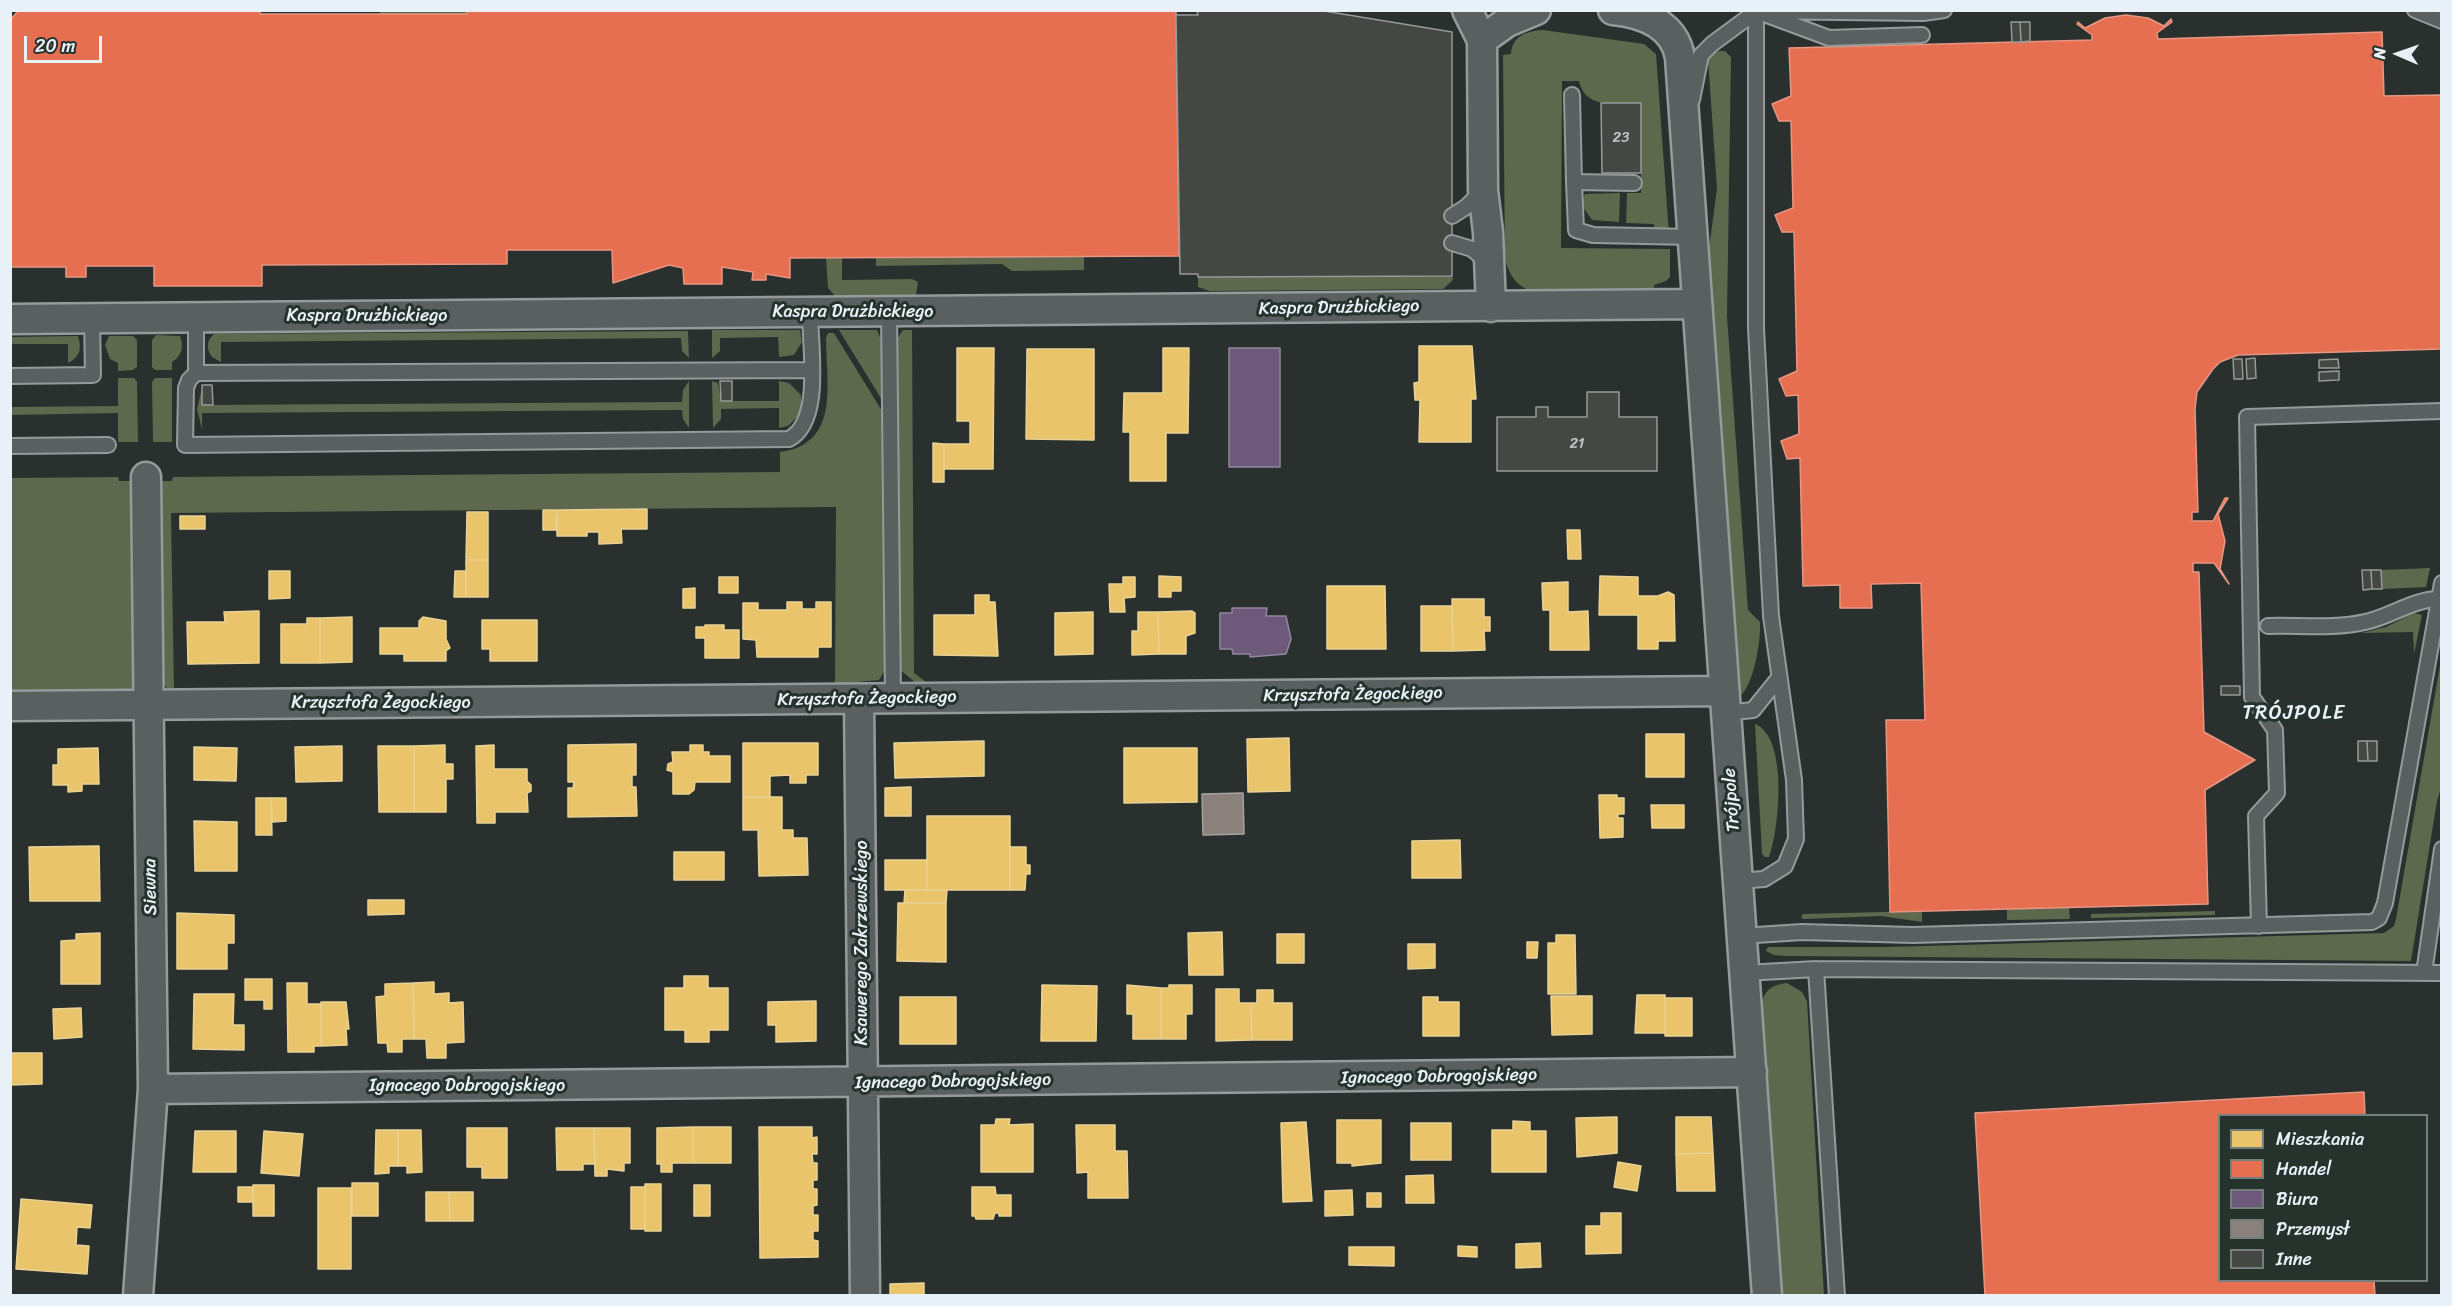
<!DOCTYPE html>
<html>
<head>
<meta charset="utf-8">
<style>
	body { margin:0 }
	#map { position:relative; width:2452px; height:1306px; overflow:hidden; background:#29302d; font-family:Sriracha,sans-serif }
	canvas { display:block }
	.frame { position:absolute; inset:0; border:12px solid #e8f1f8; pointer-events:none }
	.legend { position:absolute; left:2218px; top:1114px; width:210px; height:168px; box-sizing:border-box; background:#26332d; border:2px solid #747f7e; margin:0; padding:8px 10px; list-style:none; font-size:18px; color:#e8f1f8 }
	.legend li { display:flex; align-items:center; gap:12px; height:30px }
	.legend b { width:30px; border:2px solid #747f7e }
	.north { position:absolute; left:2368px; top:24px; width:60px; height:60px; -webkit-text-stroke:4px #26332d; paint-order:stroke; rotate:272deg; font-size:16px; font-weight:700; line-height:24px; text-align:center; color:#e8f1f8 }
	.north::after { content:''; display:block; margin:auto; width:21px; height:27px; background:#e8f1f8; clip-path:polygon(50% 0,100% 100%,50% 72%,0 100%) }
	.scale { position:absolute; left:24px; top:36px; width:78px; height:27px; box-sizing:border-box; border:3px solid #e8f1f8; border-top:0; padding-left:8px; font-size:18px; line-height:21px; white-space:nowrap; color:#e8f1f8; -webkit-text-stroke:4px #26332d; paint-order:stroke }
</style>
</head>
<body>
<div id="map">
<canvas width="2452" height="1306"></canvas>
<div class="frame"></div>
<ul class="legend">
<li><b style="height:16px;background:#e9c46a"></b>Mieszkania</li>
<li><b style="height:16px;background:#e76f51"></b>Handel</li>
<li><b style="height:16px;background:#6d597a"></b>Biura</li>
<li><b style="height:16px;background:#8a817c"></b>Przemysł</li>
<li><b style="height:16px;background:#454842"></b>Inne</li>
</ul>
<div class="north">N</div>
<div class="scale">20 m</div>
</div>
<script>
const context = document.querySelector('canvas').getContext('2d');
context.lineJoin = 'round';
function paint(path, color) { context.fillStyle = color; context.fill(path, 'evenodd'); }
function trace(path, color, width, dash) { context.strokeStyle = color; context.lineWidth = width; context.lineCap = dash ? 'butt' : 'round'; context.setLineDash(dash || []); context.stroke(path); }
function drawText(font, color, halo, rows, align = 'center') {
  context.font = font + ' Sriracha,sans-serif'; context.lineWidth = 6; context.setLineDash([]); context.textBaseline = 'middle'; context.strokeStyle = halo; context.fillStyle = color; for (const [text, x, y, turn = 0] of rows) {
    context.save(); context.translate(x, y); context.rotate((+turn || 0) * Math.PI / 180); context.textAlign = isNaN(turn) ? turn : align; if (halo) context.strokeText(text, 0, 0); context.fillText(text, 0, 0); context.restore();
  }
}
paint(new Path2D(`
	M380 11 467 10V14H380Z
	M1543 30 1644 44 1656 54 1669 235 1654 232V224L1626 223 1627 193H1641V103C1617 103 1585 110 1579 81H1562L1561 248 1670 249V277L1666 281 1654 285V293L1540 294C1520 289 1510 279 1505 259L1503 55 1511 54C1512 36 1526 31 1543 30Z
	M1720 51H1725L1731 57 1727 316 1748 610 1760 622C1761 640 1754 686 1739 697L1708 256 1717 189 1708 59 1713 52Z
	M1620 193 1619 222 1592 220 1581 204 1585 194Z
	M1084 256V270L1012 271 1002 264 876 266V258Z
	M826 258H842V280L912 279 918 282 916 295 912 298H837L828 288Z
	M1452 276 1453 280 1443 289 1210 291 1198 287V277Z
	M712 330H800L802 342 794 355 779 357 778 337 720 338V351L712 358Z
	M839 330H877L882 342V400Z
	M903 330H912L914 673 926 682H915L900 670 897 339Z
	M688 331 689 358 682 351 681 338 221 342V362L212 357C206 349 206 341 214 334Z
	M828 333H834L882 411 885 670 879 680 835 684 836 507 171 513 174 689H167L157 672 153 481H172L173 477 780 472V452C841 444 826 383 826 338Z
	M156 335 180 336C184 347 182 356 172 362V370H155L152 367V340Z
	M78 336C82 349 80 357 68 363V344H11V337Z
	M109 336H133L137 340V367L133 370 118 371V363L110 359 105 345Z
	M118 378H134L137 382 138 442H118V413L11 415V407L118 406Z
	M155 378H172V442H153L152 382Z
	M689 381V428L683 419 682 410 202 413V429L197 409 202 388V405L682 402 683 390Z
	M712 381 718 383 721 401H779V381L789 383 801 395V413L788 426 779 428V408L721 409V419L713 428Z
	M118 477 119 481H138L143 672 132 690 11 692 10 478Z
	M2430 568 2426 587 2382 589 2381 570Z
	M2414 613 2422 615 2414 654 2413 632 2361 633 2386 627Z
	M2441 660V788L2437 801 2411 961 1786 956 1774 955 1766 951 1768 947H1889L2384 933 2394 926 2396 919Z
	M1755 724C1789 737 1779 831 1769 857H1765L1762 854Z
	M2069 907 2070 919 2007 920V909Z
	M1922 911V922L1881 916 1803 919 1801 917 1803 914Z
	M2215 911V915L2091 918V914Z
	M1787 983 1802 992 1807 1001 1824 1295H1780L1761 1010C1762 992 1770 985 1787 983Z`), '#5d684d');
const homes = new Path2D(`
	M1419 346H1472L1476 399H1471V442H1419L1420 400H1415L1414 383 1419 382Z
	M957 348H994L993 469H944V444H970V421H957Z
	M1163 348H1189L1188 433H1166V481H1130V432H1123L1124 393H1163Z
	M1027 349H1094V440L1026 439Z
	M933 443 944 444V482H933Z
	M647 509V529H621L622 543 599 544V532H587V536H557V510Z
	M543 510H557L556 530H543Z
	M467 512H488V560H466Z
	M180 516H205V529H180Z
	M1567 530H1580L1581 559H1568Z
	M466 560H488V597H466Z
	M269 571H290V598L269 599Z
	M455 571H466V597H454Z
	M1159 576 1181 577V591H1171V597H1159Z
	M1600 576 1638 577V596H1658L1668 592 1674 595 1675 641H1658V649H1638V615H1599Z
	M719 577H738V593H719Z
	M1123 577H1135V597L1124 598 1125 612H1110L1109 584H1123Z
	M1568 582V612L1588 611 1589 650H1550V610H1543L1542 583Z
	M1327 586H1385L1386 649H1327Z
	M695 588V608H683V589Z
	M975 595H989V602H995L998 656 934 655V615H975Z
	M1452 599H1484V617H1490V631H1484L1485 650 1453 651Z
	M787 602H802V609H816V602H831V647H818V657H757L756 640 743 639V603H758V610H787Z
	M1421 606H1452L1453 651H1421Z
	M259 611V663L188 664 187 622H225L224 612Z
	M1192 611 1195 613V633L1186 636V654H1159L1158 612Z
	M1093 612V654L1055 655V613Z
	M1138 612H1158L1159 654 1132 655V631H1138Z
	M352 617V662L320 663V618Z
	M423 617 446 621V639L450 648 446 651V661H404V654H380V628H419V621Z
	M307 618H320V663H281V624H307Z
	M482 620H537V661H490V649H482Z
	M705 625H724V630H739V658H705V638H696V627H705Z
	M1646 734H1684V777H1646Z
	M1289 738 1290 791 1248 792 1247 739Z
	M984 741V776L895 778 894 743Z
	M743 743H818V775H806V783H790V775L770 776V797H743Z
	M636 744V775H632V787H636L637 816 568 817V788H573L574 782H568V745Z
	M445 745V764H453V779H446V812H414V746Z
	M494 745V769H527V781L531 785V791L527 793 528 812H495V823H477L476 746Z
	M690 745H703V752H709V756H730V782H695L694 790 689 794H673V772L667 770 668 764 673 762 672 752H690Z
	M342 746V781L296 782 295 747Z
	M378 746H414V812H379Z
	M194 747 237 748 236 781 194 780Z
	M98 748 99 784H82V791L68 792V785H53V765H58V749Z
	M1124 748H1197V802L1124 803Z
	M911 787V816H885V788Z
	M1599 795H1617V798H1624V814H1618V818H1623V837L1600 838Z
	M743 797H782V830H793V838H807L808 875 759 876 758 830H743Z
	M256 798H271L272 835H256Z
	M271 798H286V821L272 822Z
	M1651 805H1684V828H1652Z
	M927 816H1010V890H927Z
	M194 821 237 822V871H195Z
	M1460 840 1461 878H1412V841Z
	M99 846 100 901H30L29 847Z
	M1010 847H1026V865H1030V874H1026L1025 890H1010Z
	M674 852H724V880H674Z
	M885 860H927V890H885Z
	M905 890H947L946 903H904Z
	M368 900H404V914L368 915Z
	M898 903H946V962L897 961Z
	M177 913 234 915V943H227V969H177Z
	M1222 932 1223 975H1189L1188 933Z
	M100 933V984H61V941L76 940V934Z
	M1277 934H1304V963H1277Z
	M1556 935H1575L1576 994H1548V943H1556Z
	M1527 942H1538L1537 958H1527Z
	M1408 944H1435V968L1408 969Z
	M684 976H708V988H728V1030H709V1042H685V1030H665V988H684Z
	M245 979H272V1009H264V1000H245Z
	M434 982V994L449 993V1003L463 1002 464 1042 446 1043V1058H427L426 1039H414L413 983Z
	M287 983H307V1004H321V1046H314V1052H288Z
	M413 983 414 1039H402V1052H388L387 1043H378L376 997 385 996V984Z
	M1042 985 1097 986 1096 1041H1041Z
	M1127 985 1161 988V1039H1133V1014H1127Z
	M1169 985H1192V1014H1186V1039H1161V988H1169Z
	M1216 989H1239V1003H1251L1252 1040 1216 1041Z
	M1257 990H1273V1003H1292V1040H1252L1251 1003H1257Z
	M194 994H234L233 1025H244V1050L193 1049Z
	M1637 995H1665V1033H1635Z
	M1551 996H1592V1034L1552 1035Z
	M900 997H956V1044H900Z
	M1423 997H1438V1002H1459V1036H1423Z
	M1665 998H1692V1036H1665Z
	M816 1001V1041L776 1042V1025H768V1002Z
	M321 1002H346L349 1029H346L347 1045 321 1046Z
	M81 1008 82 1037 54 1039 53 1009Z
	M10 1053H42V1084L10 1085Z
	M1617 1117V1153L1577 1157 1576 1118Z
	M1676 1117H1711L1713 1153 1676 1154Z
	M996 1119H1010L1009 1125 1033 1124V1172H981V1125H995Z
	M1337 1120H1381V1163L1352 1166V1163H1337Z
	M1513 1121 1530 1122V1131H1546V1172H1492V1130H1513Z
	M1306 1122 1312 1201 1283 1202 1281 1123Z
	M1411 1123H1451V1160H1411Z
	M1076 1125H1115V1151H1127L1128 1198H1088V1172L1077 1173Z
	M693 1127V1163H672V1172H661V1164H657V1128Z
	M693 1127H731V1163H693Z
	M759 1127H812V1138L817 1137V1154H812L813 1163H817V1180H813V1189H817V1205L813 1206V1215H818V1231H813V1240L818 1241V1257L760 1258Z
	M467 1128H507V1178H482V1167H467Z
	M556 1128H594L595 1164H583V1170H557Z
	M594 1128H630V1163H624V1171L607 1169V1176H595Z
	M376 1130H398V1166H389V1173L375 1174Z
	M398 1130H421L422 1172 407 1173V1166H398Z
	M195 1131H236V1172H193Z
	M264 1131 303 1134 299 1176 261 1173Z
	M1713 1153 1715 1191H1677L1676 1154Z
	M1618 1162 1641 1166 1637 1191 1614 1187Z
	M1433 1175 1434 1203H1406V1176Z
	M352 1183H378V1216H352Z
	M645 1184H661V1231H645Z
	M253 1185H274V1216H253Z
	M694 1185H710V1216H694Z
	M238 1187H253V1202H238Z
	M631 1187H645V1229H631Z
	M972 1187H995L996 1195H1011V1216H999V1213H995L993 1219H976L975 1216H972Z
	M318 1188H351V1269H318Z
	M1352 1190 1353 1215 1325 1216V1191Z
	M426 1192H449L450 1221H426Z
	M449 1192H473V1221H450Z
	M1367 1193H1381V1207H1367Z
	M21 1199 92 1205 90 1228 77 1227 76 1245 89 1246 87 1274 16 1269Z
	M1601 1213H1621V1253L1586 1254V1226H1601Z
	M1540 1243 1541 1267 1516 1268V1244Z
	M1458 1246 1477 1247V1257L1458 1256Z
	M1349 1247H1394V1266L1349 1265Z
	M924 1283V1296H890V1284Z`);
paint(homes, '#e9c46a');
trace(homes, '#e9d295', 1.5);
const shops = new Path2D(`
	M19 10H260V14H467V10H1176L1179 256 790 258V278L766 274V280H752L753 272 722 267V284H684L683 268 669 265 613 283 612 250H507V264L262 265V286H154V266H86V277H66V267H10V20Z
	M2126 15 2148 18 2164 26 2171 19 2172 22 2157 33 2158 39 2382 32 2384 96 2442 95V349L2238 355 2220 362 2213 369 2197 392 2195 409 2198 512H2192V521H2213L2225 498H2228L2218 514 2225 541 2220 569 2229 584 2214 563H2193V572H2199L2204 732 2255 760 2205 790 2208 904 1890 912 1886 720H1925L1921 583 1871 584 1872 608H1840V585L1803 586 1800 458 1787 459 1781 441 1799 434 1798 395 1786 396 1779 379 1797 371 1794 232H1782L1775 215 1793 208 1791 121H1779L1772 104 1791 96 1789 48 2092 40V35L2077 24 2078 22 2085 28 2105 18Z
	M2364 1092 2365 1116H2220V1280H2374L2375 1296H1985L1975 1113Z`);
paint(shops, '#e76f51');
trace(shops, '#e79683', 1.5);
const offices = new Path2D(`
	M1229 348H1280V467H1229Z
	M1232 608H1267L1266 616H1286L1291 639 1286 654 1250 657V654H1233L1232 649H1220V613H1232Z`);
paint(offices, '#6d597a');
trace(offices, '#9287a0', 1.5);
const industry = new Path2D(`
	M1243 793 1244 834 1203 835 1202 794Z`);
paint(industry, '#8a817c');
trace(industry, '#a6a3a1', 1.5);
const building = new Path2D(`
	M1197 11H1324L1452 32V276L1198 277V274H1180L1176 15H1198Z
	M2011 22H2020L2021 42H2012Z
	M2020 22H2030V41L2021 42Z
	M1601 103H1641V173H1602Z
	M2255 358 2256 378 2247 379 2246 359Z
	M2233 359H2242L2243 379H2234Z
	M2338 359 2339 368H2319V360Z
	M2339 371V380L2319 381V372Z
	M720 381H732V401H721Z
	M202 385H212L213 405H202Z
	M1587 392H1619V417H1657V471H1497V417H1536V407H1548V417H1587Z
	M2362 570H2371L2372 589 2363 590Z
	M2371 570H2381L2382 589H2372Z
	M2221 686H2240V695H2221Z
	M2358 741H2367L2368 761H2358Z
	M2367 741H2377V761H2368Z`);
paint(building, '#454842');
trace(building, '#959a9a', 1.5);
const service = new Path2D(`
	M2415 10 2442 21
	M1767 15 1829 38 1922 35
	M1572 95 1574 182
	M1692 100 1701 55 1712 44 1758 10
	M1634 183 1574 182 1576 230 1593 235 1693 237
	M1452 216 1466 207 1483 190
	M1452 243 1472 249 1486 261
	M889 312 893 699
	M196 318V373L189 380 186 388 185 445 789 439C823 421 810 347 810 312
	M196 373 811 370
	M10 376 93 375 92 319
	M10 446 108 445
	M2268 626C2299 625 2335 629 2365 622 2390 617 2413 599 2439 599
	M1725 713 1753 710 1778 679
	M1738 881 1764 879 1785 866 1796 839 1794 780 1771 616 1756 328V11L1923 13 1944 10
	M2259 926 2256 816 2277 793 2275 730 2252 697 2247 417 2442 411
	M1741 936 1802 932 1913 935 2372 922 2379 918 2385 903 2442 583
	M1745 973 1816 969
	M2424 973 2442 849
	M1837 1296 1816 969 2442 973`);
const minor = new Path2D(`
	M1467 10 1482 40 1483 190 1488 232 1491 307
	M1613 10C1644 13 1674 24 1680 57L1767 1296
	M1482 40 1507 22 1536 10
	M10 319 1696 304
	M859 699 865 1296
	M10 706 1724 691
	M153 1089 1752 1072
	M138 1296 153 1089 146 477`);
trace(service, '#959a9a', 18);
trace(minor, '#959a9a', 33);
trace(service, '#5a6060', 14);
trace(minor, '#5a6060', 28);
drawText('15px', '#bfc7ca', null, [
	["23",1621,138],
	["21",1577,444]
]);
drawText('18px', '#e8f1f8', '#26332d', [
	["Kaspra Drużbickiego",1339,308,-1],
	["Kaspra Drużbickiego",853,312],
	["Kaspra Drużbickiego",367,316],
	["Krzysztofa Żegockiego",1353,695,-1],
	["Krzysztofa Żegockiego",867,699,-1],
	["Krzysztofa Żegockiego",381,703],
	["Trójpole",1732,800,-94],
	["Siewna",151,887,-91],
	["Ksawerego Zakrzewskiego",862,943,-90],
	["Ignacego Dobrogojskiego",1439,1077,-1],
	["Ignacego Dobrogojskiego",953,1082,-1],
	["Ignacego Dobrogojskiego",467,1086]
]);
context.letterSpacing = '1.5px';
drawText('20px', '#e8f1f8', '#26332d', [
	["TRÓJPOLE",2294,714]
]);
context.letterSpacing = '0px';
</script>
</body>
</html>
